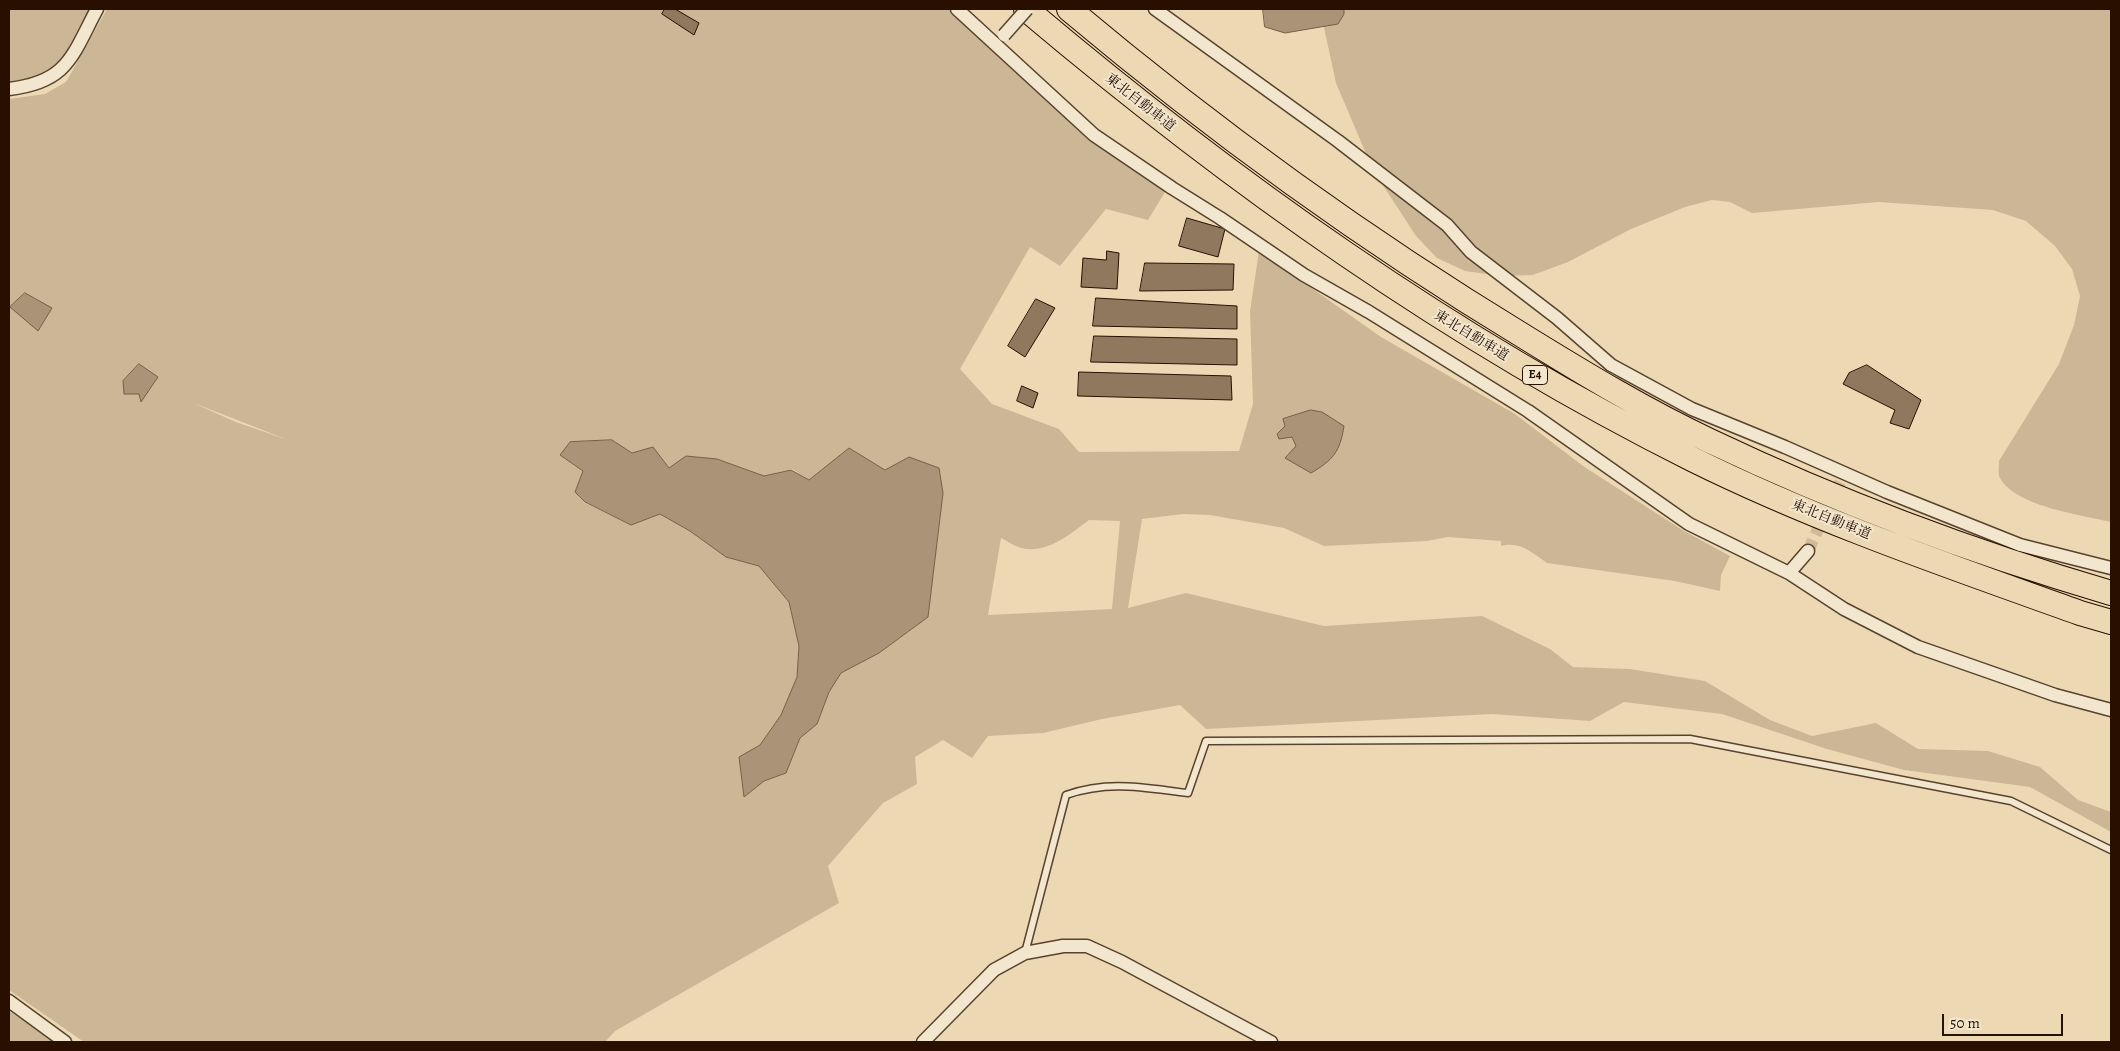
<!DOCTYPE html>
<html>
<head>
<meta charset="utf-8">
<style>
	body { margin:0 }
	#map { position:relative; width:2120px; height:1051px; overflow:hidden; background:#ecd9b4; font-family:Alegreya,serif }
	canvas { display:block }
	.frame { position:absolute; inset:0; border:10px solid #280f00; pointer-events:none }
	.scale { position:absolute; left:1942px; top:1014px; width:121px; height:22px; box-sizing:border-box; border:2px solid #280f00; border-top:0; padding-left:6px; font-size:15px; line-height:18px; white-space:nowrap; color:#280f00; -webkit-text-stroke:4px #f3e6ce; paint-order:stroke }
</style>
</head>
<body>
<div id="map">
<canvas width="2120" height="1051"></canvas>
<div class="frame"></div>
<div class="scale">50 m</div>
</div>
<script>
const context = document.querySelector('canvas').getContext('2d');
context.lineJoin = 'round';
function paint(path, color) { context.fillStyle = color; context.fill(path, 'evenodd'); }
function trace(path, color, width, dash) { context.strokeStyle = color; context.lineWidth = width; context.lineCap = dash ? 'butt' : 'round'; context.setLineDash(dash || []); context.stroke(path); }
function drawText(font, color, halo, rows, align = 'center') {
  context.font = font + ' Alegreya,"Noto Serif JP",serif'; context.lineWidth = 4; context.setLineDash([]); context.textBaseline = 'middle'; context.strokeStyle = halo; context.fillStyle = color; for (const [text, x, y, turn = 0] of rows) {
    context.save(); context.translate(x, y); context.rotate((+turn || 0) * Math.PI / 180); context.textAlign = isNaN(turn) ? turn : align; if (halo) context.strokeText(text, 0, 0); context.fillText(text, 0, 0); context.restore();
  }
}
paint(new Path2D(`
	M9 9H92C68 57 66 73 9 83Z
	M107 9H950L1090 137 1165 192 1148 220 1106 209 1060 266 1030 247 960 369 992 404 1059 429 1079 452 1239 451 1253 404 1250 311 1259 251 1381 337 1515 414 1583 466 1684 531 1730 556 1721 575 1720 591 1675 581 1547 563C1531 552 1520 541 1501 546V541L1448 537 1427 541 1324 546 1284 528 1210 515 1183 514 1142 519 1128 608 1186 593 1324 626 1482 616 1550 649 1573 667 1630 669 1705 681 1770 720 1812 736 1876 723 1918 749 1988 751 2040 767 2078 800 2111 812V832L2030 787 1904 770 1827 749 1722 714 1624 702 1590 721 1492 714 1206 729 1180 705 1102 719 1043 733 988 736 972 758 943 740 915 757 917 784 883 803 828 866 839 903 615 1031 605 1042H84L9 990V99L45 94 66 82ZM191 402 288 440 236 422ZM612 440 632 453 653 447 669 468 686 456 718 459 764 476 792 469 809 480 849 448 885 470 908 457 939 468 943 493 928 617 879 653 841 673 829 692 817 724 800 738 786 773 764 781 744 797 739 757 760 745 781 715 797 677 799 646 789 602 759 566 726 557 690 531 660 514 631 525 585 503 575 492 583 471 560 455 570 442ZM1089 520 1120 521 1112 609 988 615 1001 538C1006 540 1012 545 1018 547 1045 556 1069 535 1089 520Z
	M1320 9H2111V522C2082 515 2012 506 1999 476 1998 472 1999 466 1999 461L2059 364 2074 325 2080 296 2072 269 2055 246 2026 221 1993 210 1879 202 1752 213 1730 202 1712 200 1685 207 1631 229 1568 262 1533 275 1501 276 1465 271 1437 258 1416 236 1373 170 1336 83Z
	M9 1011 55 1042H9Z`), '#cbb795');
const water = new Path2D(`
	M1263 9H1344V14L1338 24 1285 33 1265 27Z
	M25 293 52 308 38 331 10 307Z
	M139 364 158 377 141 402 139 394H124L123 381Z
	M1311 410 1322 412 1344 426C1340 452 1333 460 1311 473L1285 458 1296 446 1292 437 1279 439 1277 434 1285 426 1283 419Z
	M612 440 632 453 653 447 669 468 686 456 717 459 764 476 791 470 809 480 849 448 885 470 909 457 939 468 943 493 928 617 879 653 841 673 829 692 817 724 800 738 786 773 764 781 744 797 739 757 760 745 781 715 797 677 799 646 789 602 759 566 726 557 690 531 660 514 631 525 585 502 575 492 583 471 560 455 570 442Z`);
paint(water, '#a99477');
trace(water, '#755f47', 1);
const building = new Path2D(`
	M665 9H675L699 23 694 35 662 14Z
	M1187 218 1225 229 1218 257 1179 246Z
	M1107 251 1119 253 1117 289 1081 287 1083 258 1106 260Z
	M1145 263 1234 264 1233 290 1140 291Z
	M1096 298 1237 306V329L1093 326Z
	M1036 299 1055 308 1025 357 1008 346Z
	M1094 336 1237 339V365L1091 362Z
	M1867 365 1921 400 1909 429 1890 423 1895 410 1843 384 1849 373Z
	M1079 372 1231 376 1232 400 1078 396Z
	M1022 386 1038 393 1033 408 1017 401Z`);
paint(building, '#8e785e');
trace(building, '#280f00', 1);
trace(new Path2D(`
	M1808 551 1840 482`), '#cfbb99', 12, [12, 6]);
const service = new Path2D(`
	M1025 953 1066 795C1110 780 1144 788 1188 793L1206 741 1690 739 2011 801 2111 850`);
const minor = new Path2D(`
	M957 9 1094 135 1172 188 1220 218 1304 275 1369 312 1528 411 1689 524 1789 573 1844 609 1918 647 2055 695 2111 710
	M1155 9 1338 141 1447 225 1471 252 1557 318 1611 365 1692 409 1785 447 1887 492 2020 545 2111 568
	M9 89C68 82 72 56 97 9
	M1789 573 1808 551
	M9 1001 65 1042
	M923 1042 994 970 1025 953 1063 946H1087L1122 962 1271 1042`);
const motorway = new Path2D(`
	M1026 9C1231 182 1450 338 1692 459 1817 521 1949 566 2080 613L2111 622
	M1069 9C1213 130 1365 240 1525 337 1585 374 1646 411 1710 441 1838 502 1975 553 2111 593`);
trace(service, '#59422d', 9);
trace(minor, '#59422d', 15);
trace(motorway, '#280f00', 26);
trace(service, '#f3e6ce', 6);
trace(minor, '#f3e6ce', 12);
trace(motorway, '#ecd9b4', 24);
const minorBridge = new Path2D(`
	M1004 35 1027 9`);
trace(minorBridge, '#59422d', 15, []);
trace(minorBridge, '#f3e6ce', 12);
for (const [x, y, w] of [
	[1535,375,25]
]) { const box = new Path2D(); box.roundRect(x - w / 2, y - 9.5, w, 19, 4); context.fillStyle = '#f3e6ce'; context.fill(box); trace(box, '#280f00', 1); }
drawText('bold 12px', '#280f00', null, [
	["E4",1535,375]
]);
drawText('14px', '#280f00', '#f3e6ce', [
	["東北自動車道",1140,103,38],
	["東北自動車道",1471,336,31],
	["東北自動車道",1831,520,22]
]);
</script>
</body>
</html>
